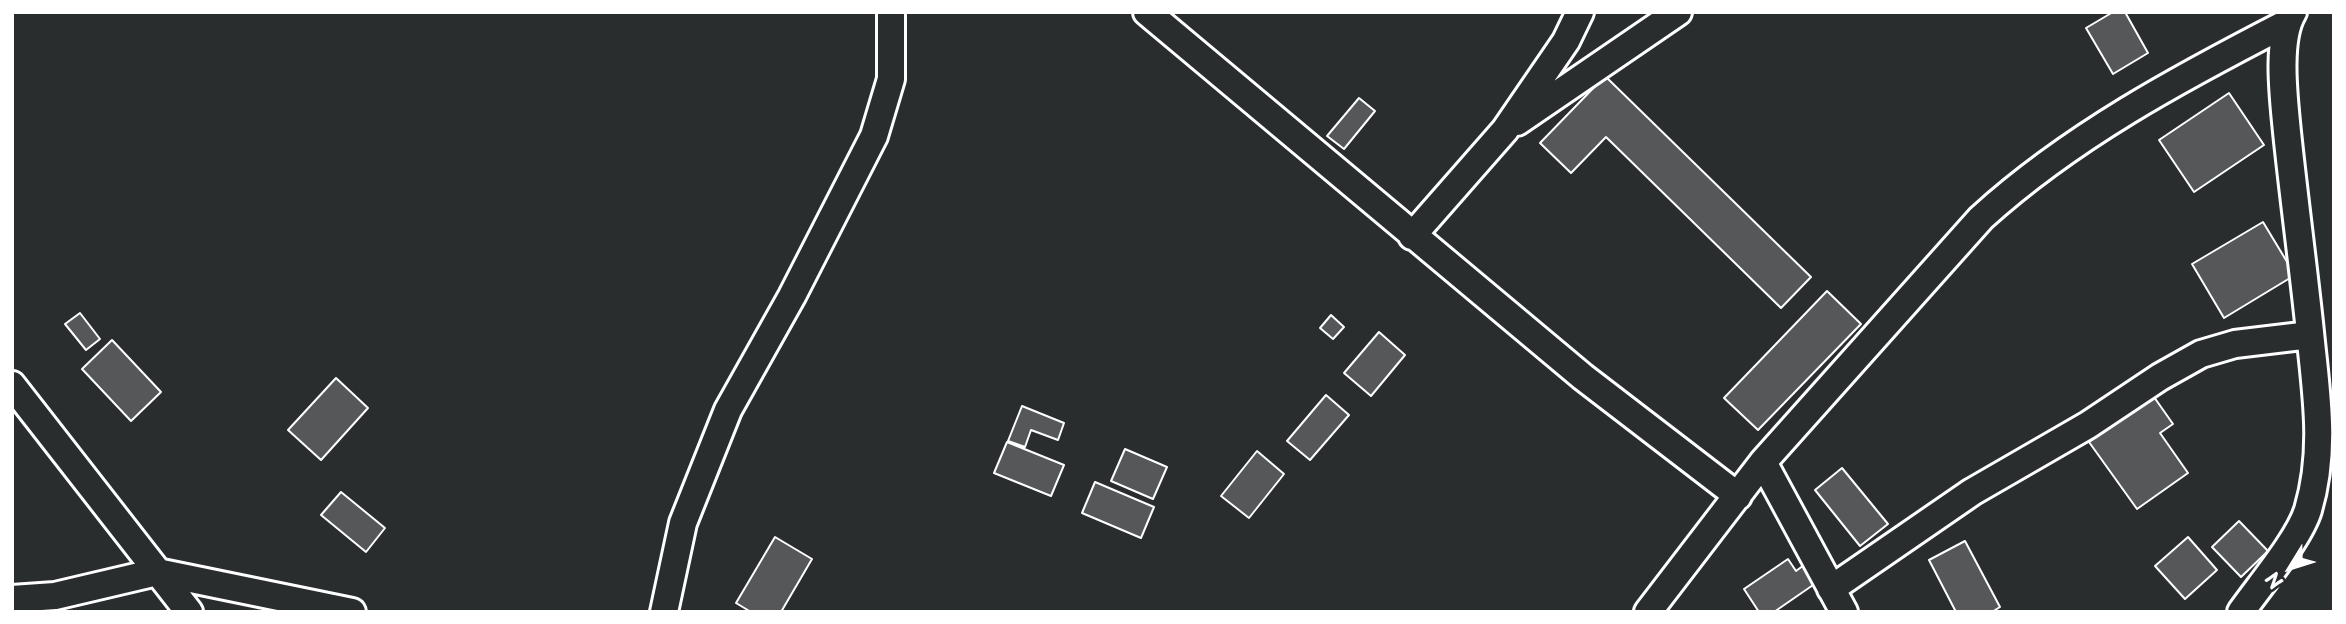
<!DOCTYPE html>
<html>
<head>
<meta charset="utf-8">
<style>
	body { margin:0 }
	#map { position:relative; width:2346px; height:624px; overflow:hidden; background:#2a2d2e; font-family:"Playpen Sans",sans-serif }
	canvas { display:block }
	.frame { position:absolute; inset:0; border:14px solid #fff; pointer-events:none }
	.north { position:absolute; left:2255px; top:533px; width:70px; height:70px; -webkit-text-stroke:5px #2a2d2e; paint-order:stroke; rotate:232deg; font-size:19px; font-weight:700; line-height:28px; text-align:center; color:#fff }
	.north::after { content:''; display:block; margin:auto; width:24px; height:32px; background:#fff; clip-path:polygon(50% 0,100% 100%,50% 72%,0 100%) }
</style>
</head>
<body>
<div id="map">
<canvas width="2346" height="624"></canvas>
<div class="frame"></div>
<div class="north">N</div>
</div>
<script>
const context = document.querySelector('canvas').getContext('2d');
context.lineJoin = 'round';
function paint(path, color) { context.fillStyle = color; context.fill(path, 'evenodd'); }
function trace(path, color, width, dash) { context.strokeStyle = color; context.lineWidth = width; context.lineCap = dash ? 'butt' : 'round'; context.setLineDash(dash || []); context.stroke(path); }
const building = new Path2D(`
	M2113 12H2125L2148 53 2113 74 2086 28Z
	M1605 76 1811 277 1781 308 1606 137 1571 173 1540 143Z
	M2229 93 2264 145 2194 192 2159 140Z
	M1359 98 1375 111 1344 149 1327 136Z
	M2263 222 2295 275 2224 318 2192 264Z
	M1827 291 1861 324 1758 430 1724 398Z
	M80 313 100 339 86 350 65 324Z
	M1331 315 1344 327 1333 339 1320 328Z
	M1379 332 1405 355 1371 396 1344 373Z
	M112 340 161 392 131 421 82 369Z
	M336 378 368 408 321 460 288 430Z
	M1326 395 1349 415 1310 460 1287 441Z
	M2154 397 2173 424 2160 433 2188 473 2137 509 2089 442Z
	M1022 406 1064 423 1058 440 1031 430 1025 447 1008 441Z
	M1007 442 1064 465 1051 496 994 473Z
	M1125 449 1167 467 1153 499 1111 481Z
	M1257 451 1284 474 1249 518 1221 496Z
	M1842 468 1888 524 1860 546 1815 490Z
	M1095 482 1154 507 1141 538 1082 513Z
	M341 492 385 528 366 552 321 515Z
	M2239 521 2268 551 2241 577 2212 547Z
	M775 537 812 559 781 612H751L736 603Z
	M2188 537 2217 570 2185 599 2155 566Z
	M1965 541 2000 607 1992 612H1956L1929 560Z
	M1788 559 1796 571 1804 565 1816 583 1774 612H1759L1744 589Z`);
paint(building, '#555758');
trace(building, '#fff', 2);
const street = new Path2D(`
	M1147 12 1583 377 1738 496
	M1517 122 1678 12
	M1412 236 1505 130 1566 41 1580 12
	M12 385 189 612
	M1763 462 1844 612
	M1831 589 1972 492 2088 425 2160 377 2201 354 2235 344 2310 335
	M12 599 55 596 157 572 352 612
	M664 612 683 523 728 410 792 296 874 136 891 79V12
	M1648 612 1763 462 1981 218C2070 137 2180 78 2287 23
	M2241 612C2260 585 2299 539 2308 510 2326 449 2316 393 2310 332 2303 265 2294 199 2287 132 2284 100 2276 40 2293 12`);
trace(street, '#fff', 32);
trace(street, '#2a2d2e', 26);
</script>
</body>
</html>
